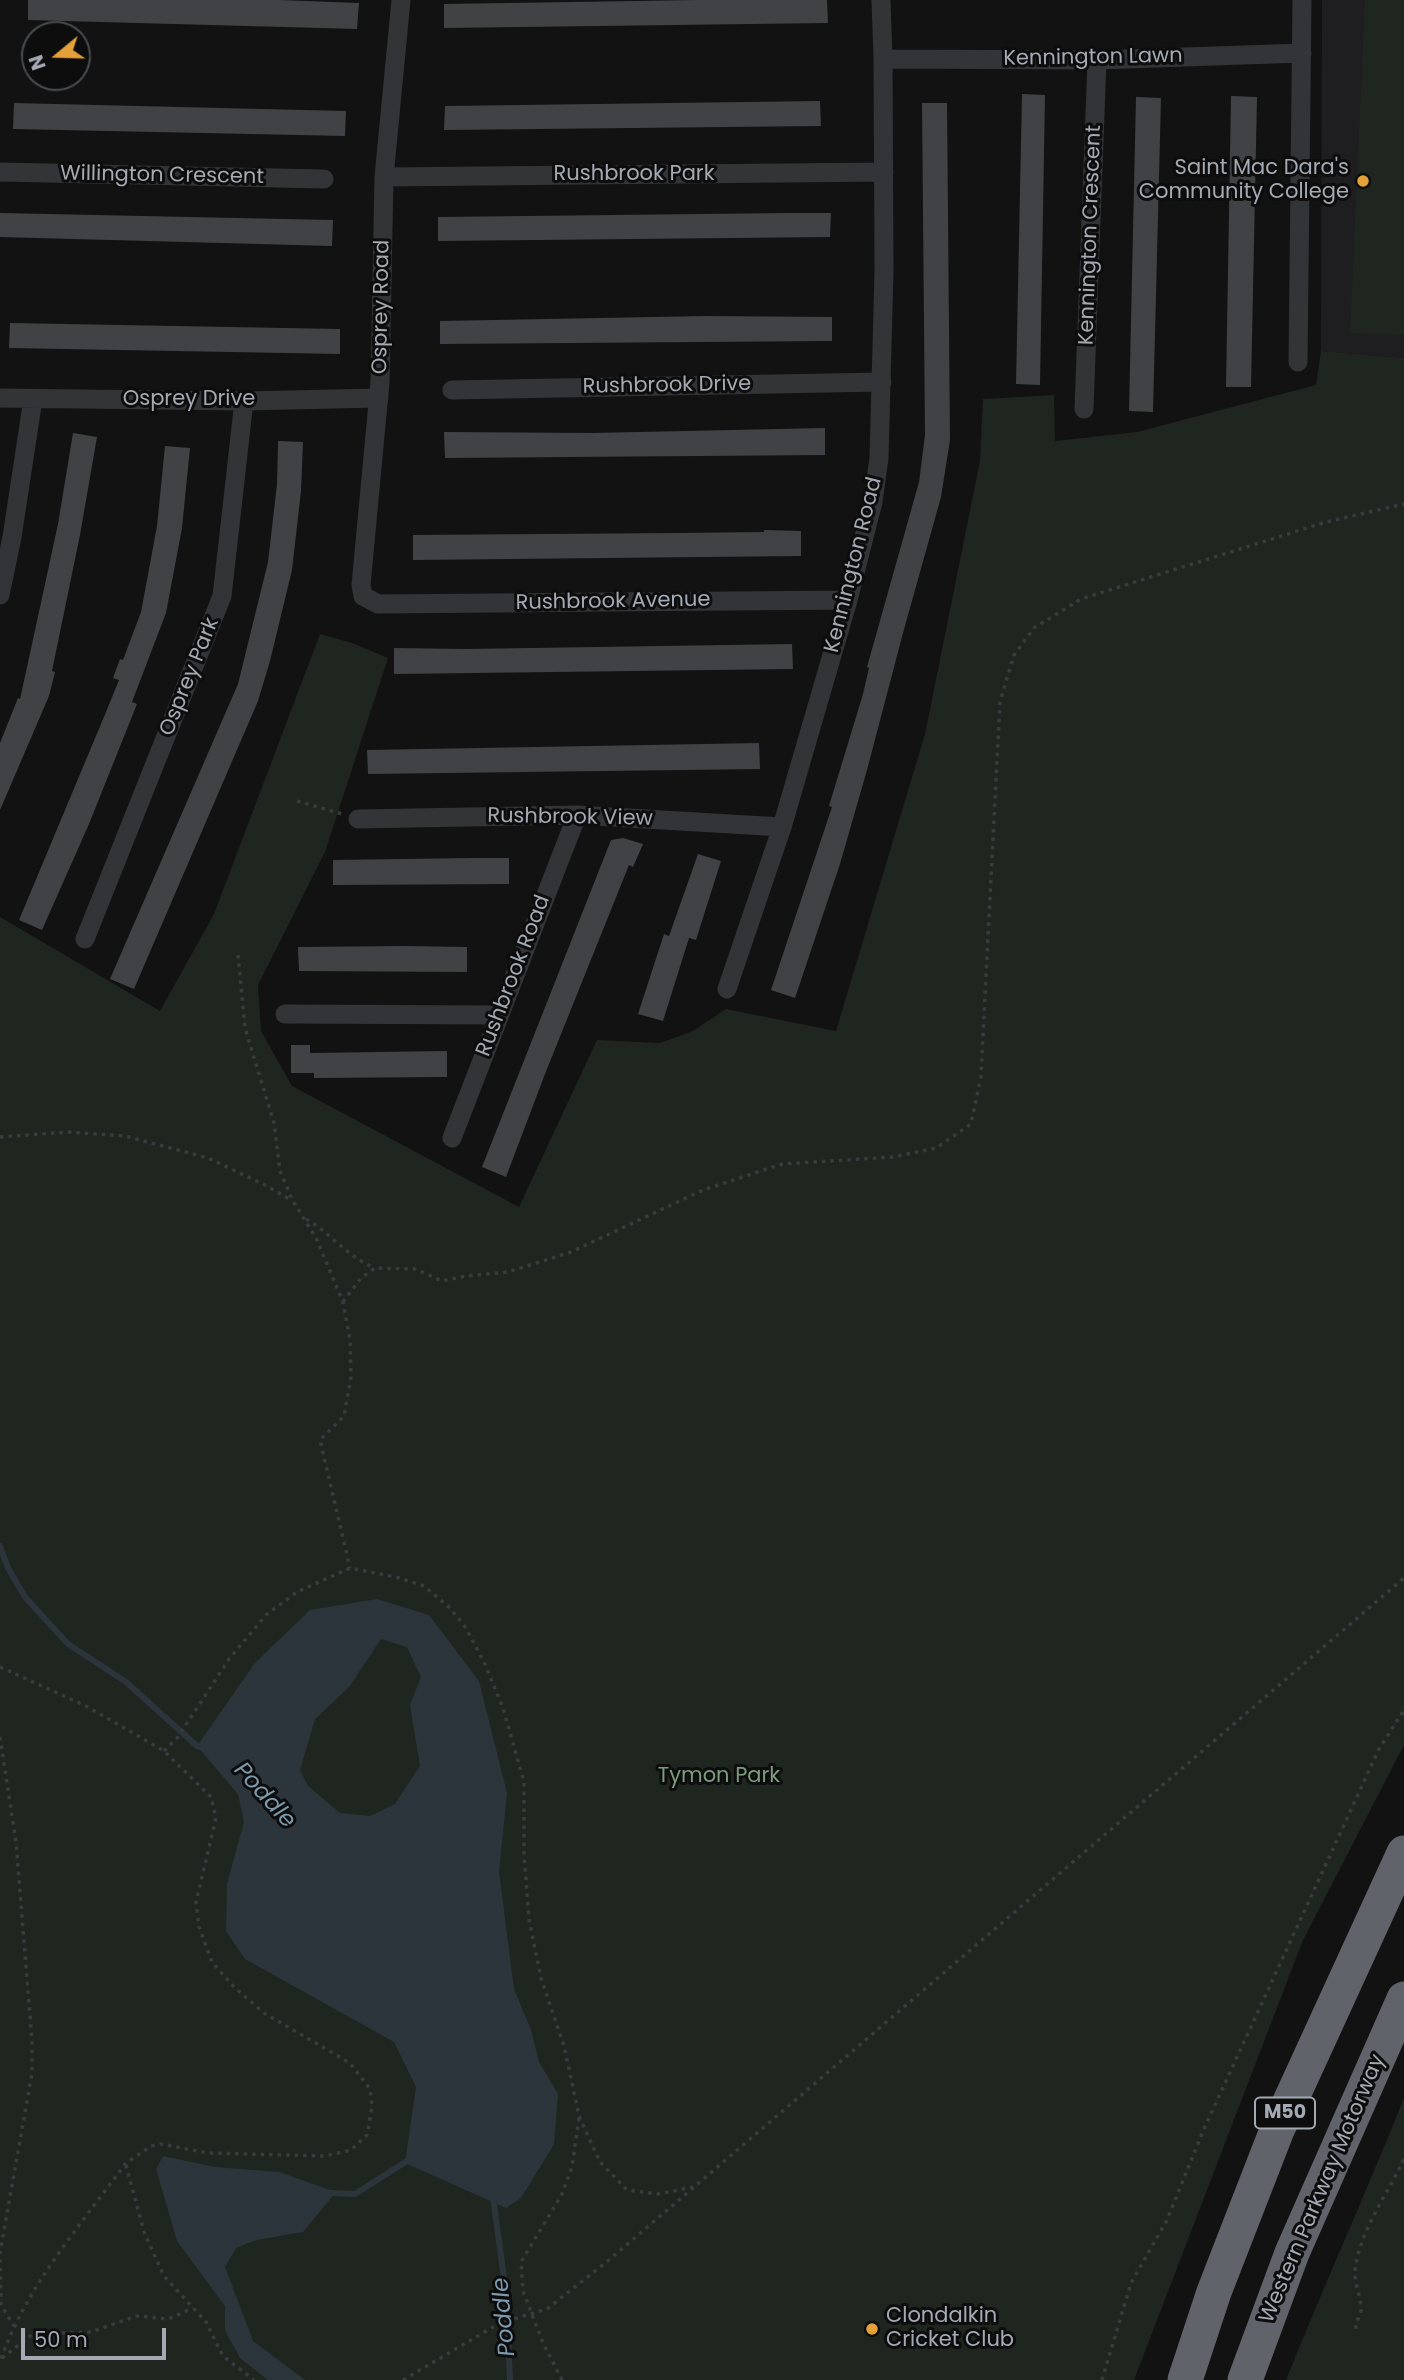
<!DOCTYPE html>
<html>
<head>
<meta charset="utf-8">
<style>
	body { margin:0 }
	#map { position:relative; width:1404px; height:2380px; overflow:hidden; background:#121213; font-family:Poppins,sans-serif }
	canvas { display:block }
	.north { position:absolute; left:21px; top:21px; width:70px; height:70px; box-sizing:border-box; background:#0d0d0e; border:2px solid #494c50; border-radius:50%; rotate:251deg; font-size:19px; font-weight:700; line-height:28px; text-align:center; color:#a4aab3 }
	.north::after { content:''; display:block; margin:auto; width:24px; height:32px; background:#e4a139; clip-path:polygon(50% 0,100% 100%,50% 72%,0 100%) }
	.scale { position:absolute; left:21px; top:2328px; width:145px; height:32px; box-sizing:border-box; border:4px solid #a4aab3; border-top:0; padding-left:9px; font-size:21px; line-height:24px; white-space:nowrap; color:#a4aab3; -webkit-text-stroke:5px #0d0d0e; paint-order:stroke }
</style>
</head>
<body>
<div id="map">
<canvas width="1404" height="2380"></canvas>
<div class="north">N</div>
<div class="scale">50 m</div>
</div>
<script>
const context = document.querySelector('canvas').getContext('2d');
context.lineJoin = 'round';
function paint(path, color) { context.fillStyle = color; context.fill(path, 'evenodd'); }
function trace(path, color, width, dash) { context.strokeStyle = color; context.lineWidth = width; context.lineCap = dash ? 'butt' : 'round'; context.setLineDash(dash || []); context.stroke(path); }
function drawText(font, color, halo, rows, align = 'center') {
  context.font = font + ' Poppins,sans-serif'; context.lineWidth = 6; context.setLineDash([]); context.textBaseline = 'middle'; context.strokeStyle = halo; context.fillStyle = color; for (const [text, x, y, turn = 0] of rows) {
    context.save(); context.translate(x, y); context.rotate((+turn || 0) * Math.PI / 180); context.textAlign = isNaN(turn) ? turn : align; if (halo) context.strokeText(text, 0, 0); context.fillText(text, 0, 0); context.restore();
  }
}
paint(new Path2D(`
	M1322 0H1404V358L1321 351Z`), '#1e1e20');
paint(new Path2D(`
	M1365 0H1404V335L1350 333Z
	M1321 351 1404 358V1745L1303 1940 1134 2380H0V917L160 1011 214 914 320 634 352 643 388 658 325 852 258 985 261 1031 292 1086 519 1207 597 1040 660 1043 693 1031 726 1009 836 1031 925 734 980 461 983 399 1054 395 1055 441 1137 432 1316 385Z
	M1404 2098V2380H1286C1324 2285 1366 2193 1404 2098Z`), '#1f261f');
paint(new Path2D(`
	M377 1599 429 1615 479 1681 507 1793 499 1871 514 1989 531 2030 539 2062 558 2094 554 2144 521 2198 506 2208 405 2163 416 2087 394 2042 245 1959 226 1931 227 1884 244 1822 238 1794 197 1746 255 1663 310 1610ZM381 1639 407 1647 421 1677 410 1705 420 1766 395 1804 370 1816 340 1813 308 1786 300 1770 315 1719 349 1687Z
	M163 2156 215 2167 279 2172 336 2192 303 2232 256 2240 236 2248 225 2267 253 2341 305 2380H268L240 2358 225 2330V2306L177 2241 156 2169Z`), '#2c353b');
trace(new Path2D(`
	M0 1546 8 1568 25 1597 68 1644 126 1682 197 1746 204 1748
	M330 2193 355 2194 410 2159
	M493 2197 506 2293 510 2380`), '#2c353b', 6);
paint(new Path2D(`
	M28 0H280L359 3 357 29 28 20Z
	M699 0H827L828 23 444 28V4Z
	M1022 94 1045 95 1040 385 1016 384Z
	M1231 96 1257 97 1251 387H1226Z
	M1136 97 1161 98 1153 412 1129 411Z
	M820 101 821 126 444 130 445 106Z
	M14 103 346 111 345 136 13 129Z
	M922 103H947L950 440 941 497 903 633 867 770 840 864 795 998 771 990 832 807 829 806 863 694 869 668 867 667 919 482 925 435Z
	M0 213 333 220 332 246 0 237Z
	M788 213H831L830 237 438 241V217Z
	M706 316 832 317V341L440 344V321Z
	M10 323 340 329V354L9 348Z
	M825 428V455L445 458 444 432 592 433Z
	M73 433 97 437 80 535 52 671 55 672 49 696 0 810V743L18 698 20 699 29 658 58 524Z
	M278 441 303 442 301 491 292 570 270 661 258 701 134 989 110 979 238 684 268 562 277 484Z
	M165 446 190 448 182 528 166 613 132 702 137 704 89 824 42 930 19 920 106 712 119 680 113 678 120 659 123 660 141 612 157 526Z
	M764 530 801 531V556L413 560V535L677 533 764 532Z
	M792 644 793 669 394 674V648L465 649Z
	M759 743 760 769 368 774 367 750Z
	M623 838 643 844 633 867 629 865 545 1074 506 1177 482 1167 611 840Z
	M698 854 721 861 696 940 689 938 663 1021 638 1014 664 934 669 936Z
	M471 858H509V884L333 885V860Z
	M405 946 467 947V972L299 971 298 947Z
	M291 1045H310V1053L447 1051V1077L314 1078V1073H291Z`), '#414246');
trace(new Path2D(`
	M297 801 342 814
	M238 955 245 1028 274 1123 280 1171 293 1201 316 1238 343 1302 350 1339 351 1377 344 1416 320 1440 350 1568
	M0 1137 68 1132 125 1136 208 1158 265 1185 291 1200
	M306 1219C331 1233 347 1257 375 1268
	M343 1302 361 1278 375 1268 415 1269 442 1281 466 1276 508 1272 571 1252 703 1190 782 1164 893 1157 936 1148 971 1124 981 1076 983 1035 1000 702 1014 655 1034 628 1081 599 1326 522 1404 504
	M0 1667 86 1706 164 1751 211 1797 216 1818 196 1902 199 1927 212 1962 234 1987 264 2013 350 2063 370 2089 372 2107 367 2135 351 2150 325 2156 208 2153 161 2144 151 2146 125 2164C80 2226 25 2288 0 2362
	M0 1737 16 1842 32 2041V2073L0 2253 1 2305 14 2326
	M164 1751 178 1737 229 1659 267 1614 297 1592 350 1568 396 1577 424 1586 450 1608 466 1628 484 1662 503 1708 524 1782V1855L529 1919 541 1978 564 2046 579 2116 600 2162 627 2190 658 2194 693 2187
	M126 2165 144 2232 164 2276 206 2322 223 2356 254 2380
	M1356 2329C1355 2321 1361 2316 1361 2309 1361 2296 1354 2283 1355 2270 1360 2230 1387 2195 1404 2159
	M2 2358 33 2334 91 2332 136 2316 168 2319 193 2308
	M403 2380 500 2323 547 2309 609 2260 1404 1578
	M562 2380 543 2343 523 2291 521 2262 562 2194 572 2167 579 2118
	M1102 2380 1131 2283 1167 2220 1203 2131 1379 1749 1404 1710`), '#393b3f', 3.5, [3.5, 5]);
trace(new Path2D(`
	M401 0 384 177 380 382 361 585 363 596 378 604 848 600
	M883 59 1097 60 1302 53
	M0 172 324 179
	M384 177 884 172
	M1298 362 1302 0
	M452 390 882 382
	M0 398 244 401 379 398
	M1084 409 1097 60
	M0 595 12 537 33 399
	M358 819 577 815 782 827
	M85 939 222 596 244 401
	M727 989 782 827 848 600 873 502 879 458 884 271 883 59 881 0
	M285 1014 498 1015
	M452 1138 577 815`), '#333438', 19);
trace(new Path2D(`
	M1185 2380 1214 2292 1277 2130 1404 1853
	M1245 2380 1292 2253 1404 1999`), '#606369', 35);
for (const [x, y, r, color] of [
	[1363,181,7,"#e4a139"],
	[872,2329,7,"#e4a139"]
]) { const dot = new Path2D(); dot.arc(x, y, r, 0, 2 * Math.PI); context.fillStyle = color; context.fill(dot); trace(dot, '#0d0d0e', 2.5); }
for (const [x, y, w] of [
	[1285,2113,60]
]) { const box = new Path2D(); box.roundRect(x - w / 2, y - 15.5, w, 31, 5); context.fillStyle = '#0d0d0e'; context.fill(box); trace(box, '#a4aab3', 2); }
drawText('bold 19px', '#a4aab3', null, [
	["M50",1285,2113]
]);
drawText('21px', '#a4aab3', '#0d0d0e', [
	["Kennington Lawn",1093,58,-1],
	["Rushbrook Park",634,175],
	["Willington Crescent",162,176,1],
	["Kennington Crescent",1091,235,-88],
	["Osprey Road",382,307,-89],
	["Rushbrook Drive",667,386,-1],
	["Osprey Drive",189,400],
	["Kennington Road",854,565,-76],
	["Rushbrook Avenue",613,602,-1],
	["Osprey Park",190,677,-68],
	["Rushbrook View",570,818,1],
	["Rushbrook Road",514,976,-69],
	["Western Parkway Motorway",1323,2189,-67]
]);
drawText('21px', '#a4aab3', '#0d0d0e', [
	["Saint Mac Dara's",1349,169],
	["Community College",1349,193],
	["Clondalkin",886,2317,"left"],
	["Cricket Club",886,2341,"left"]
], 'right');
drawText('21px', '#7c9d7d', '#0d0d0e', [
	["Tymon Park",719,1777]
]);
drawText('italic 23px', '#7d99ac', '#0d0d0e', [
	["Poddle",264,1796,48],
	["Poddle",505,2317,-95]
]);
</script>
</body>
</html>
